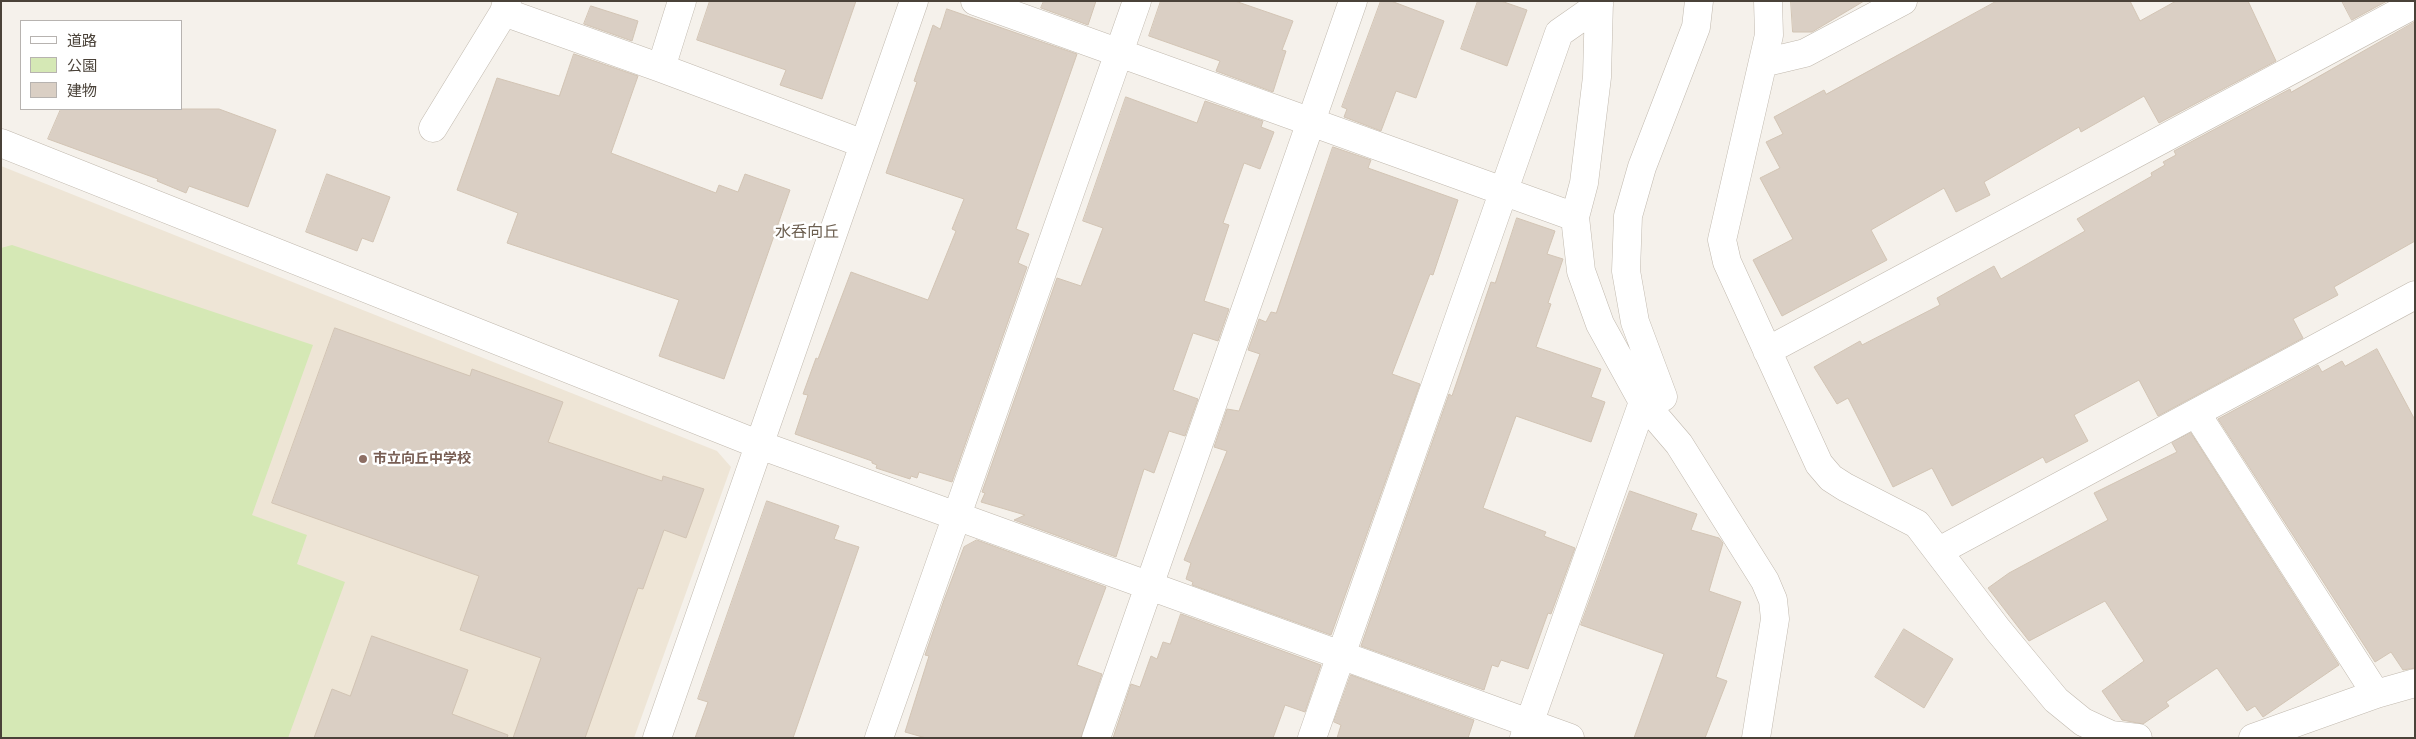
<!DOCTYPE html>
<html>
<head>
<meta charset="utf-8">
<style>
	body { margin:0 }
	#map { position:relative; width:2416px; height:739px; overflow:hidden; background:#f5f1eb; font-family:"PT Sans","Noto Sans JP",sans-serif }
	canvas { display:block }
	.frame { position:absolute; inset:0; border:2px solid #4a4239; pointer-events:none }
	.legend { position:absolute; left:20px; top:20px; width:162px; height:90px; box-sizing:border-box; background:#fff; border:1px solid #b7b3b0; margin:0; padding:6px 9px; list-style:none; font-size:15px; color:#4a4239 }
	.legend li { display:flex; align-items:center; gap:10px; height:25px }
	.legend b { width:25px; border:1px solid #b7b3b0 }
</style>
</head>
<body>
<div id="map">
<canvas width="2416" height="739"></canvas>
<div class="frame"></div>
<ul class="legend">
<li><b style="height:6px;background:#fff"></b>道路</li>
<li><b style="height:14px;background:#d5e8b5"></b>公園</li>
<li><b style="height:14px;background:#dacfc4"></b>建物</li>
</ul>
</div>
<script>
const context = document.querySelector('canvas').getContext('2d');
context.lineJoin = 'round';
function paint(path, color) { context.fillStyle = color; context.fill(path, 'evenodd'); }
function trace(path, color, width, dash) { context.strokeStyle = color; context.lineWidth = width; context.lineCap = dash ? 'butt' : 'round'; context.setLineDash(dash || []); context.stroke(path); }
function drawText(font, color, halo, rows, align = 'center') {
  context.font = font + ' "PT Sans","Noto Sans JP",sans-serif'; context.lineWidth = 5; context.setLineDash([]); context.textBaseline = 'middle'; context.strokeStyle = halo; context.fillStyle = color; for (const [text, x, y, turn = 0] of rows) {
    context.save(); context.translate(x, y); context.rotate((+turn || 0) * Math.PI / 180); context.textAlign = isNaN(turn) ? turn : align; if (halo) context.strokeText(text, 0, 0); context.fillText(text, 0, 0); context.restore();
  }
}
paint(new Path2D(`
	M1 166 717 451 731 467 634 738H1Z`), '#eee5d6');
paint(new Path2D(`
	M12 245 313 345 252 515 307 535 297 564 345 582 288 738H1V248Z`), '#d5e8b5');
const building = new Path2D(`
	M710 1H856L822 99 780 85 786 70 697 40Z
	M1044 1H1096L1088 25 1041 8Z
	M1161 1H1235L1293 21 1282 50 1286 51 1273 92 1216 71 1220 61 1149 36Z
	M1381 1H1391L1444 21 1416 98 1396 91 1381 131 1344 117 1347 109 1342 107Z
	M1478 1H1501L1527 10 1507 66 1461 49Z
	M1791 1H1864L1812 32H1793Z
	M1997 1H2130L2140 21 2176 1H2248L2276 61 2159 123 2144 96 2081 132 2079 127 1984 182 1990 195 1956 212 1944 188 1871 230 1887 260 1782 316 1753 260 1793 239 1760 178 1780 168 1766 142 1783 134 1774 117 1824 90 1826 94Z
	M2342 1H2387L2352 20Z
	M591 6 638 21 632 41 584 24Z
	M947 9 1077 54 1016 229 1029 234 1018 263 1027 267 952 482 919 472 917 478 911 476 910 479 876 468 877 465 872 463V461L795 434 808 395 803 394 816 358 818 359 851 272 928 300 956 231 952 229 964 199 886 173 917 82 914 81 933 25 940 29Z
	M2415 22V241L2334 287 2338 295 2293 319 2303 338 2158 416 2139 380 2074 415 2088 441 2046 463 2043 457 1952 506 1932 468 1893 487 1848 398 1837 404 1814 367 1860 341 1862 345 1940 305 1937 298 1994 266 2001 279 2085 231 2077 219 2152 176 2151 173 2165 165 2163 162 2176 155 2174 151 2290 89 2291 92Z
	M574 54 638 76 611 153 716 193 719 185 738 192 745 174 790 190 724 379 659 356 679 300 507 243 518 213 457 190 497 78 559 96Z
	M1126 97 1197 123 1205 101 1263 121 1261 127 1274 132 1260 169 1244 163 1223 223 1229 225 1204 301 1229 309 1218 341 1193 333 1173 390 1198 399 1185 436 1169 431 1154 473 1144 469 1116 557 1014 520 1025 515 981 502 985 493 982 492 1057 278 1081 286 1103 228 1083 221Z
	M61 109H219L276 130 248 207 189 186 186 193 157 181 158 179 48 139Z
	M1333 147 1371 160 1368 168 1458 200 1433 275 1430 274 1392 374 1420 384 1331 635 1192 585 1193 582 1186 579 1191 563 1184 560 1227 451 1214 447 1227 409 1239 411 1260 354 1248 350 1259 319 1266 322 1271 312 1276 313Z
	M327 174 390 197 373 242 362 238 357 251 306 232Z
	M1517 218 1555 231 1547 254 1563 259 1548 303 1551 304 1536 347 1601 369 1591 397 1605 402 1591 442 1516 416 1483 508 1546 532 1544 536 1575 548 1551 614 1548 613 1528 669 1501 660 1498 667 1492 665 1484 690 1361 646 1449 394 1452 396 1491 282 1495 283Z
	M335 328 470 376 472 369 563 402 548 442 662 481 663 476 704 489 686 538 664 530 643 589 638 588 585 738H513L541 658 460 630 479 576 272 503Z
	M2377 349 2415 420V668L2403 670 2391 652 2375 662 2218 419 2318 365 2322 372 2342 361 2345 366Z
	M2191 433 2339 665 2263 717 2255 706 2247 711 2217 668 2166 702 2169 706 2143 724 2122 720 2102 691 2144 661 2105 601 2029 641 1988 588 2009 573 2108 520 2094 493 2177 452 2172 443Z
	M1630 491 1697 514 1691 530 1719 538 1723 543 1709 591 1741 602 1716 677 1727 681 1705 738H1634L1664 654 1581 625Z
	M767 501 839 526 834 539 859 547 793 738H695L708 702 698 699Z
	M977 540 1106 587 1077 665 1102 674 1081 738H926L905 732 929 656 925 655 944 600 964 547Z
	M1181 614 1321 665 1305 712 1285 705 1273 738H1113L1131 684 1140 687 1151 656 1157 659 1163 642 1170 644Z
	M1904 629 1953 659 1924 708 1875 677Z
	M372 636 468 670 452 714 508 735 507 738H314L332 689 350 696Z
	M1351 675 1474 720 1468 738H1337L1341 725 1334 722Z`);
paint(building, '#dacfc4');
trace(building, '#d2c4b4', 1);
const street = new Path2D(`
	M975 1 1575 217
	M1599 1 1597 77 1584 183 1575 217 1581 271 1600 324 1643 402 1679 444 1765 581 1773 600 1775 619 1756 738
	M1768 1 1769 35 1722 240 1727 262 1819 464 1831 478 1845 487 1917 524 1998 630 2056 700 2083 722 2111 735 2138 738
	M504 12 661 68 864 144
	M1763 63 1805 53 1903 1
	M661 68 682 1
	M433 128 504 12 507 1
	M1 143 760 445 1570 738
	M1767 351 2415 4
	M2196 413 2376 694
	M1939 551 2415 295
	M657 738 914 1
	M879 738 1137 1
	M1096 738 1353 1
	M1312 738 1559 33 1599 5
	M1524 738 1643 402 1663 397 1635 322 1626 271 1628 216 1642 167 1696 27 1699 1
	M2253 738 2376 694 2415 683`);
trace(street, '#c1b9ae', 29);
trace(street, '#fff', 28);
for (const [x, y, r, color] of [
	[363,459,5,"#8d6e63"]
]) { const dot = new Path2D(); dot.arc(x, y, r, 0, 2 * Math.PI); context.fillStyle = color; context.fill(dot); trace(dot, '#fff', 2); }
drawText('bold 14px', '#785e54', '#fff', [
	["市立向丘中学校",373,459]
], 'left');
drawText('16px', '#6c5f50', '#fff', [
	["水呑向丘",807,232]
]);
</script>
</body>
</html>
